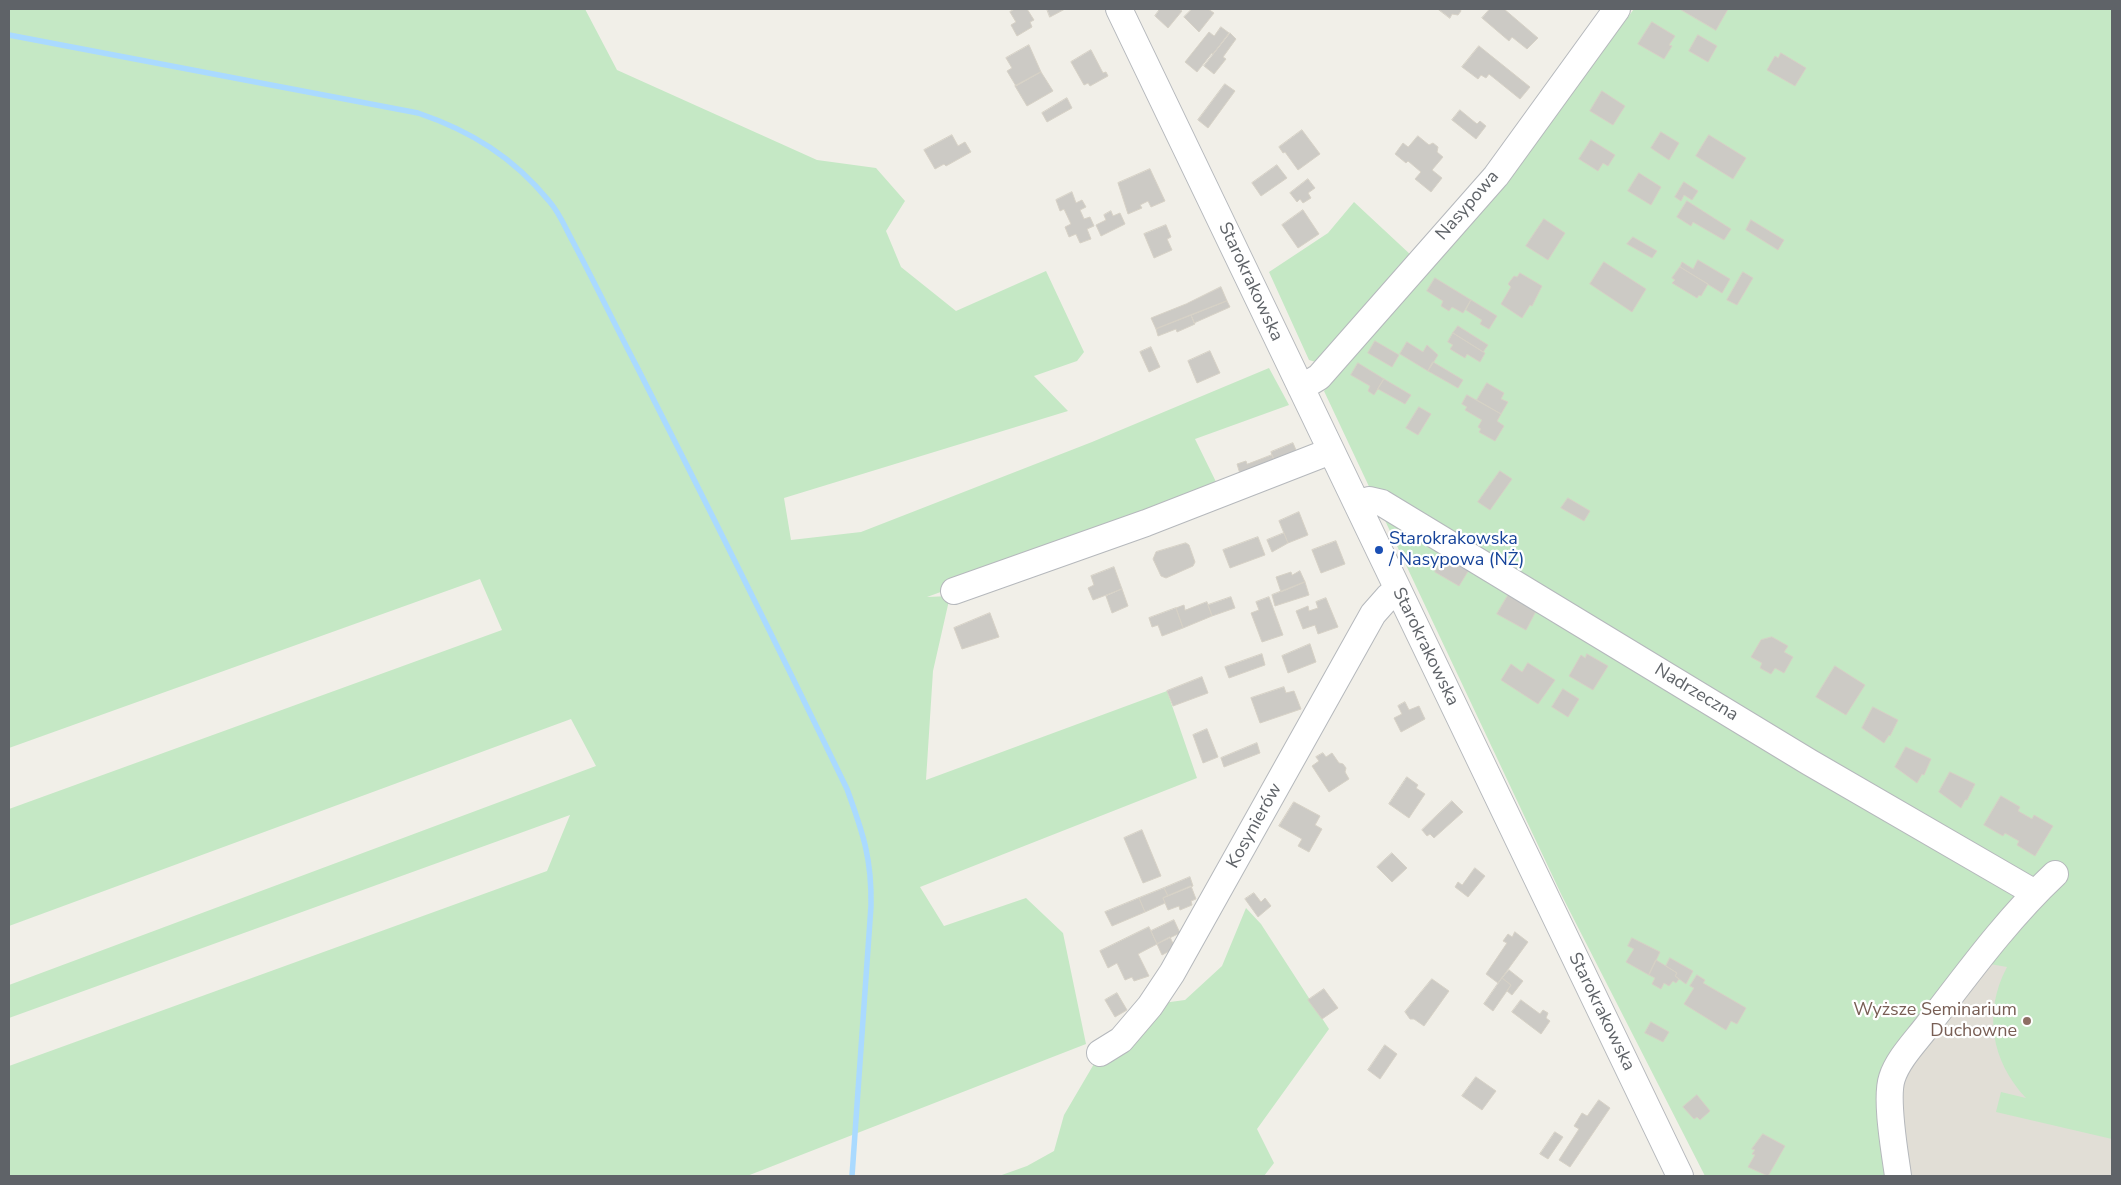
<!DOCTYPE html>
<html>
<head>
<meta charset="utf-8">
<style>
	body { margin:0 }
	#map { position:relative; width:2121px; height:1185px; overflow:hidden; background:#f1efe8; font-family:"Nunito Sans",sans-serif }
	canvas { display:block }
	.frame { position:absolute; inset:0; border:10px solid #5f6368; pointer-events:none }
</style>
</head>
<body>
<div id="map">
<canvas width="2121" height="1185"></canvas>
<div class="frame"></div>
</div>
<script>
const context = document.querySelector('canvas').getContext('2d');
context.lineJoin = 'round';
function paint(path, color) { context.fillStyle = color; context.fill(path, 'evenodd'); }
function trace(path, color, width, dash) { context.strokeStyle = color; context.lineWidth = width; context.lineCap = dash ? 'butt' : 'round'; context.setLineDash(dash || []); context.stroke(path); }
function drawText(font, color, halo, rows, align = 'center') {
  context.font = font + ' "Nunito Sans",sans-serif'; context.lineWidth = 4.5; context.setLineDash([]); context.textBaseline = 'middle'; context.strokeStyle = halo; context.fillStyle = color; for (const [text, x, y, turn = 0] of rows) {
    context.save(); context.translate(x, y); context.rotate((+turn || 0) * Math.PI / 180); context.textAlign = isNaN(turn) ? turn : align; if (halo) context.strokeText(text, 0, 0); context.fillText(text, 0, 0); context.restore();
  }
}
paint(new Path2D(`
	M2112 883V1176H1904L1899 1079 1983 963Z`), '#e1ded6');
paint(new Path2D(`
	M9 9H585L617 70 817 160 876 168 905 201 886 231 901 267 956 311 1046 271 1084 352 1077 361 1034 376 1068 411 784 498 791 540 861 532 1092 442 1269 368 1289 405 1195 439 1220 490 927 597 950 596 933 671 926 780 1167 691 1197 778 920 887 944 926 1026 898 1063 933 1086 1044 747 1176H9V1066L547 871 570 815 9 1018V985L596 766 571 719 9 926V809L502 630 480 579 9 748Z
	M1634 9H2112V1139L1996 1112 2001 1092 2026 1098C1991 1061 1983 1012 2007 967L1984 963 1899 1079 1892 1176H1705L1562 896 1324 391 1505 179Z
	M1354 202 1412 256 1322 364 1309 360 1269 272 1328 233Z
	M1246 908 1261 924 1329 1029 1257 1129 1274 1163 1264 1176H999L1027 1166 1054 1151 1064 1115 1108 1040 1148 1005 1185 1000 1222 966Z`), '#c5e8c5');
trace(new Path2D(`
	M9 35 418 113C471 131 513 157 549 201 559 212 565 227 572 240 594 281 614 323 636 365 708 506 778 647 847 789 863 833 872 859 871 906L852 1176`), '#aadaff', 5.5);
const building = new Path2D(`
	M1015 9H1027L1034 20 1030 22 1032 27 1017 36 1011 25 1016 22 1010 12Z
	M1047 9H1065L1050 17Z
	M1160 9H1178L1182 11 1168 28 1155 16Z
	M1192 9H1208L1214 13 1199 32 1184 17Z
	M1438 9H1460L1461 11 1458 15 1452 14 1450 18Z
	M1490 9H1504L1538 38 1527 49 1512 37 1509 41 1482 18Z
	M1680 9H1728L1716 30Z
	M1652 22 1675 36 1669 45 1672 46 1664 59 1638 44Z
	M1221 27 1229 33 1213 54 1212 53 1197 72 1185 62 1209 32 1214 36Z
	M1230 33 1236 39 1223 57 1226 59 1214 74 1204 66Z
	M1698 35 1717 46 1708 62 1689 51Z
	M1029 45 1041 72 1016 86 1007 71 1012 68 1006 58Z
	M1479 46 1530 87 1520 99 1489 74 1486 78 1481 75 1478 79 1462 67Z
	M1091 50 1103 73 1106 72 1108 76 1090 86 1088 83 1084 85 1071 62Z
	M1781 53 1806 68 1795 86 1767 70 1775 56 1778 58Z
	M1041 72 1053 91 1027 106 1015 86Z
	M1225 84 1235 91 1208 128 1198 120Z
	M1602 91 1625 106 1613 125 1590 111Z
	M1067 98 1072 108 1047 122 1042 113Z
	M1460 110 1477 124 1480 121 1486 126 1476 139 1452 120Z
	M1302 130 1320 154 1298 170 1285 152 1283 153 1279 147Z
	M1661 132 1679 143 1669 160 1651 148Z
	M952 135 958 146 965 142 971 152 946 166 944 164 935 169 924 150Z
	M1709 135 1746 158 1733 179 1696 156Z
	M1418 136 1429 145 1433 143 1438 147 1437 152 1443 157 1432 170 1442 178 1431 192 1415 179 1421 172 1408 161 1406 163 1395 154 1403 143 1408 147Z
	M1591 140 1615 155 1608 166 1603 163 1598 171 1579 159Z
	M1277 165 1287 178 1261 196 1252 183Z
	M1150 169 1165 201 1151 207 1148 201 1140 205 1142 208 1128 214 1118 183Z
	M1639 173 1661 187 1651 205 1628 191Z
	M1308 179 1315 188 1308 193 1311 198 1303 203 1300 199 1297 202 1290 193Z
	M1684 182 1698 191 1692 200 1684 195 1681 201 1675 197Z
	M1072 192 1076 203 1082 200 1086 207 1080 210 1084 219 1090 217 1094 226 1087 229 1091 239 1080 243 1076 234 1069 237 1065 227 1071 224 1064 209 1060 211 1056 200Z
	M1687 201 1731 229 1724 240 1693 222 1691 226 1677 217Z
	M1303 210 1319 234 1298 248 1282 225Z
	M1111 211 1113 216 1120 213 1125 224 1101 236 1096 225 1106 220 1104 215Z
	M1544 219 1565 233 1548 260 1526 246Z
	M1751 220 1784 240 1778 250 1746 230Z
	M1166 225 1171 237 1167 239 1172 250 1154 258 1144 234Z
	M1633 237 1657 251 1652 258 1627 244Z
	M1698 260 1730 279 1722 293 1680 267 1682 262 1693 269Z
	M1604 262 1646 289 1632 312 1590 284Z
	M1680 267 1708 284 1701 296 1699 295 1697 298 1672 283 1675 280 1672 278Z
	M1743 272 1753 278 1737 305 1727 300Z
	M1520 273 1542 286 1532 306 1530 305 1522 318 1501 304 1511 287 1508 284 1514 276 1517 277Z
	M1435 278 1471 300 1463 313 1452 307 1449 311 1441 306 1443 301 1427 291Z
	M1221 287 1227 301 1156 329 1151 318 1186 304Z
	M1471 300 1497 316 1489 329 1480 324 1482 320 1466 310Z
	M1227 301 1230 307 1194 323 1191 315Z
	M1191 315 1195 324 1177 332 1176 329 1158 336 1156 329Z
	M1458 326 1488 345 1483 352 1453 333Z
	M1453 333 1485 353 1480 362 1467 354 1465 358 1450 349 1453 345 1448 342Z
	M1375 341 1399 355 1392 367 1368 353Z
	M1407 342 1423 352 1427 345 1438 355 1428 371 1400 354Z
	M1151 347 1160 367 1149 372 1140 352Z
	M1210 351 1220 373 1197 383 1188 361Z
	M1433 362 1463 380 1458 388 1428 371Z
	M1358 363 1384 379 1374 395 1368 391 1370 386 1351 375Z
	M1384 379 1411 395 1405 404 1378 389Z
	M1487 383 1504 393 1501 399 1508 402 1501 414 1477 400Z
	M1467 395 1501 414 1497 421 1504 426 1495 441 1479 432 1481 429 1478 427 1482 420 1465 410 1467 407 1462 404Z
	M1419 407 1431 414 1418 435 1406 428Z
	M1293 443 1299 457 1276 465 1271 452Z
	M1272 455 1276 465 1241 477 1237 464 1246 461 1247 464Z
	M1500 471 1512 479 1490 510 1478 502Z
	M1568 498 1590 511 1584 521 1561 508Z
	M1299 512 1308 535 1288 543 1279 521Z
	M1284 533 1288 543 1272 552 1267 540Z
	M1258 537 1265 555 1230 568 1223 550Z
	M1336 541 1345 564 1321 573 1312 550Z
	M1186 543 1189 545 1195 562 1193 566 1166 578 1161 576 1153 559 1156 552Z
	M1446 553 1470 568 1459 586 1435 572Z
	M1114 567 1122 589 1093 600 1088 588 1094 585 1091 576Z
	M1300 571 1305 582 1281 592 1276 577 1291 572 1292 575Z
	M1305 582 1309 595 1275 606 1272 595Z
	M1122 589 1128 606 1112 613 1106 596Z
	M1510 592 1536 611 1526 630 1497 614Z
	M1231 597 1235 608 1212 616 1208 605Z
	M1269 597 1283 635 1262 642 1251 613 1259 610 1256 602Z
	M1326 598 1338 627 1318 634 1315 625 1303 629 1296 611 1308 606 1309 611 1318 608 1316 602Z
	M1207 602 1212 616 1183 628 1176 608 1184 605 1185 610Z
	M1176 608 1183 628 1162 636 1158 625 1152 627 1149 618Z
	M990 613 999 637 962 649 954 628Z
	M1772 637 1788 646 1784 652 1793 657 1784 673 1775 668 1771 674 1760 668 1762 663 1751 657 1761 640Z
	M1310 644 1316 662 1288 673 1282 656Z
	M1262 654 1265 665 1229 678 1225 667Z
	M1587 654 1608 666 1593 690 1569 676 1581 655 1585 658Z
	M1528 663 1555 680 1538 704 1501 680 1511 664 1522 672Z
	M1835 666 1865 685 1846 715 1816 697Z
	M1202 677 1208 693 1173 706 1167 691Z
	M1284 687 1286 693 1294 691 1301 709 1260 723 1251 698Z
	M1563 689 1579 699 1568 717 1552 707Z
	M1405 702 1409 710 1419 706 1425 719 1401 732 1394 718 1402 714 1398 706Z
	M1873 707 1898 720 1890 736 1889 735 1884 743 1862 728Z
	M1207 729 1218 757 1203 763 1193 735Z
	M1257 743 1260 753 1224 767 1221 758Z
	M1906 747 1931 759 1924 775 1922 774 1917 783 1895 767Z
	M1323 753 1326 757 1332 753 1339 763 1343 764 1346 768 1345 772 1349 779 1329 792 1312 766 1319 761 1316 757Z
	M1950 772 1975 784 1967 800H1965L1961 808 1939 792Z
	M1407 777 1418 785 1416 788 1425 794 1409 818 1389 804Z
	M2001 796 2020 807 2018 811 2032 819 2034 815 2053 826 2035 856 2017 845 2019 841 2005 833 2003 836 1984 825Z
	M1452 801 1463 812 1434 838 1430 834 1427 836 1422 830Z
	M1294 802 1320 816 1315 825 1322 829 1309 852 1298 846 1302 839 1279 826Z
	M1142 830 1161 876 1143 883 1124 838Z
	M1392 853 1407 868 1392 882 1377 867Z
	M1475 868 1485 876 1468 897 1455 887 1458 882 1462 885Z
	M1190 877 1193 886 1168 896 1164 888Z
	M1191 886 1196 899 1191 901 1192 905 1180 910 1179 906 1168 910 1163 898Z
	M1164 888 1168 896 1163 898 1165 903 1145 912 1139 898Z
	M1254 893 1261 902 1265 898 1271 906 1258 917 1245 899Z
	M1139 898 1145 912 1112 926 1105 912Z
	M1174 920 1180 933 1157 944 1151 931Z
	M1149 927 1157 944 1138 954 1149 976 1134 981 1132 977 1125 980 1117 963 1108 968 1100 951Z
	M1515 932 1528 942 1498 983 1486 974 1507 943 1503 941 1508 934 1512 937Z
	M1170 937 1175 948 1162 955 1157 944Z
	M1632 938 1660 952 1649 975 1626 962 1634 949 1628 946Z
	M1670 958 1693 971 1686 984 1675 976 1677 973 1666 966Z
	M1656 960 1677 973 1675 976 1679 979 1676 983 1673 981 1669 986 1664 983 1661 989 1652 984 1655 978 1649 975Z
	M1509 970 1523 981 1512 995 1507 991 1511 985 1502 978Z
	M1697 975 1705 980 1703 983 1746 1008 1737 1024 1731 1021 1726 1030 1684 1004 1694 988 1690 986Z
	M1502 978 1511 985 1493 1011 1484 1004Z
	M1432 979 1449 991 1424 1026 1414 1019H1410L1405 1012Z
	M1324 989 1338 1008 1322 1019 1308 1000Z
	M1117 993 1127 1010 1115 1017 1105 1000Z
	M1521 1000 1540 1014 1543 1010 1548 1013 1546 1018 1550 1021 1541 1034 1512 1012Z
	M1651 1022 1669 1032 1663 1042 1645 1033Z
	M1385 1045 1397 1054 1380 1079 1368 1070Z
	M1476 1077 1496 1091 1482 1110 1462 1096Z
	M1697 1095 1710 1111 1700 1120 1697 1117 1694 1119 1683 1107Z
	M1599 1100 1610 1108 1570 1167 1559 1160 1579 1129 1574 1126 1582 1113 1587 1116Z
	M1555 1132 1563 1137 1548 1159 1540 1154Z
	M1763 1134 1785 1146 1768 1176 1748 1167 1755 1155 1752 1154 1755 1150 1752 1149Z`);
paint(building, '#cccac5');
trace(building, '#d6d1c6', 1);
const minor = new Path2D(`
	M1119 9 1680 1176
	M1301 388 1319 377 1496 176 1617 9
	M1357 504 1369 500 1382 503 1809 762 2035 893
	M954 591 1146 523 1331 451
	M1100 1053 1121 1040 1150 1006 1172 973 1373 614 1388 597 1397 589
	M1898 1176C1895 1153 1885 1099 1892 1078 1898 1059 1916 1041 1928 1025 1968 973 2007 919 2055 874`);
trace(minor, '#b5b8bc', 28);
trace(minor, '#fff', 26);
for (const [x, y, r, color] of [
	[1379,550,5,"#1a4fb4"],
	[2027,1021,5,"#8d6e63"]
]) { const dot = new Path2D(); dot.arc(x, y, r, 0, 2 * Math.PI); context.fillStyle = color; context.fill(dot); trace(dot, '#fff', 2); }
drawText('18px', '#5f6368', '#fff', [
	["Nasypowa",1468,206,-49],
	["Starokrakowska",1250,282,65],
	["Starokrakowska",1425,647,64],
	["Nadrzeczna",1696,693,31],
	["Kosynierów",1255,826,-61],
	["Starokrakowska",1601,1012,64]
]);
drawText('18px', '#164399', '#fff', [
	["Starokrakowska",1389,540],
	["/ Nasypowa (NŻ)",1389,561]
], 'left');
drawText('18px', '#785e54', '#fff', [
	["Wyższe Seminarium",2017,1011],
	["Duchowne",2017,1032]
], 'right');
</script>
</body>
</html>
